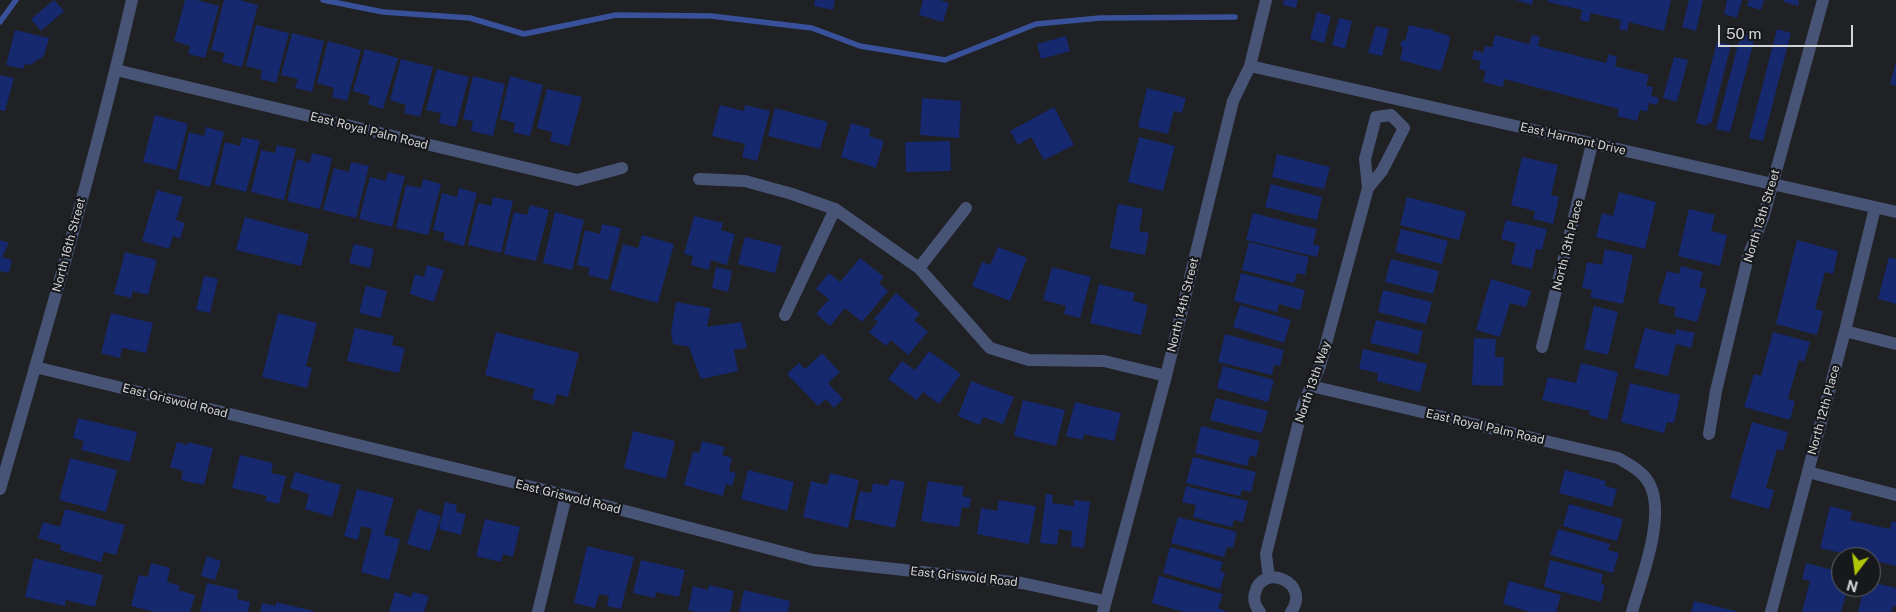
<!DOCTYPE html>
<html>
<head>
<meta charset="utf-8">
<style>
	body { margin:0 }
	#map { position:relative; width:1896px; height:612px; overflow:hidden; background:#202124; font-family:"Public Sans",sans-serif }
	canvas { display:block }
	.north { position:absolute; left:1831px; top:547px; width:50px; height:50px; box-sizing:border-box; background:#17181b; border:1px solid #626366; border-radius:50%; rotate:195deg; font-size:14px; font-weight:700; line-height:20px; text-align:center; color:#d3d4d6 }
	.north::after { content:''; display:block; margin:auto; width:18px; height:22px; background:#afc506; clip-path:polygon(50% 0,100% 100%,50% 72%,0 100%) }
	.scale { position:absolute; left:1718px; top:25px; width:135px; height:22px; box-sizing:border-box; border:2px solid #d3d4d6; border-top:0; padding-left:6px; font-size:15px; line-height:18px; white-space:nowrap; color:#d3d4d6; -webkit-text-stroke:4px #17181b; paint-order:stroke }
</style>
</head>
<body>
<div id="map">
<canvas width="1896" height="612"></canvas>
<div class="north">N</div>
<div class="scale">50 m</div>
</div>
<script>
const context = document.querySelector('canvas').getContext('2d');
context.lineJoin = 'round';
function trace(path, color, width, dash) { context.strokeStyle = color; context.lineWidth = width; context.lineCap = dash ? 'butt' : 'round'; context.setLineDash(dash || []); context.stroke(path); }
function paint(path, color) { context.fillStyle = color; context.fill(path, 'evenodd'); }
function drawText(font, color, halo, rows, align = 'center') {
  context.font = font + ' "Public Sans",sans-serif'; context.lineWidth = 4.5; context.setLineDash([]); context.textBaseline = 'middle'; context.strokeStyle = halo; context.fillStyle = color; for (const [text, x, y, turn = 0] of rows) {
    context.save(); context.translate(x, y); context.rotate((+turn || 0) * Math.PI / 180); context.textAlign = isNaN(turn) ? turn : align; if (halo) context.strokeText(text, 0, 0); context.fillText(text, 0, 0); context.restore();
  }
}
trace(new Path2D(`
	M323 0 383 12 470 18 524 34 616 15 711 16 812 28 860 46 945 60 1036 24 1100 18 1235 17
	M0 22 16 0`), '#39519b', 5.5);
paint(new Path2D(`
	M54 0 64 11 41 31 31 19Z
	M185 0H197L219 6 205 58 188 54 190 46 174 41Z
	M224 0H240L258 5 242 67 222 62 225 53 211 50Z
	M815 0H835L833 10 814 6Z
	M923 0H940L949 3 943 22 919 15Z
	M1284 0H1298L1296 8 1283 5Z
	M1515 0H1533L1532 5Z
	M1548 0H1671L1664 31 1629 22 1627 31 1619 29 1621 20 1591 13 1589 22 1580 20 1582 10 1548 2Z
	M1689 0H1703L1696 31 1682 27Z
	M1727 0H1742L1737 18 1724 14Z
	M1749 0H1764L1761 10 1747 6Z
	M1784 0H1799L1798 6 1784 2Z
	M1317 12 1331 16 1324 43 1310 39Z
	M1339 18 1352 21 1345 49 1332 45Z
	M256 25 289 33 276 83 260 79 262 70 246 66Z
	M1409 25 1426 29V28L1433 30V31L1450 36 1449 44 1441 71 1400 60 1403 47 1400 46 1402 40 1405 41Z
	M1376 26 1389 29 1382 56 1368 53Z
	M1777 29 1791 33 1763 141 1749 138Z
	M15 30 49 38 44 56 30 65 25 64 23 69 6 65Z
	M292 33 324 41 312 92 295 88 298 79 281 75Z
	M1741 33 1755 37 1730 132 1716 129Z
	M1495 35 1529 44 1532 35 1540 37 1538 46 1606 63 1609 54 1617 57 1615 66 1649 75 1646 86 1653 87 1651 96 1659 98 1657 105 1649 103 1647 112 1640 110 1637 121 1617 116 1619 109 1504 79 1503 87 1483 82 1486 71 1479 69 1481 61 1472 59 1474 50 1483 53 1485 46 1492 47Z
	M1066 36 1070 51 1041 59 1037 44Z
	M328 41 361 50 347 101 332 97 334 88 317 83Z
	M1717 42 1731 45 1711 124 1707 123V126L1696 123Z
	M365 49 398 58 383 109 368 104 370 96 353 91Z
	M1674 57 1688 60 1677 102 1663 98Z
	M401 59 433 67 420 117 404 113 406 105 390 100Z
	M1896 62V86L1890 84Z
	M437 69 469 77 456 127 439 123 441 113 426 110Z
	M0 75 14 78 5 111 0 110Z
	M473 76 505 84 493 136 471 131 473 121 463 119Z
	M510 76 543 85 530 136 513 132 515 123 500 119Z
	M1147 88 1186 98 1182 113 1174 111 1168 134 1138 127Z
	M547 89 582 97 569 146 550 141 552 132 537 128Z
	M922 98 961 101 959 138 920 135Z
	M720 105 744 111 745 105 770 111 757 161 742 157 745 144 712 136Z
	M1054 107 1074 145 1044 160 1031 137 1018 145 1010 131Z
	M775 108 828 122 820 149 768 136Z
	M155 115 188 124 176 170 143 162Z
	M851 123 871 129 869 136 884 141 876 168 841 157Z
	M206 127 224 132 210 187 178 179 189 132 204 136Z
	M242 137 260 141 246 192 215 184 225 142 240 146Z
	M1139 137 1175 146 1163 191 1128 182Z
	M950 141 951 171 906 172 905 142Z
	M277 145 296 149 284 200 251 192 261 150 275 153Z
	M312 153 332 158 320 209 287 201 297 159 310 163Z
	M1277 154 1330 167 1324 189 1272 177Z
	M1522 157 1558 165 1551 195 1559 197 1553 224 1533 219 1535 211 1511 205Z
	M351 162 369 166 356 218 323 210 334 168 349 172Z
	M388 172 405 176 392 227 359 219 370 177 386 181Z
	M423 179 441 184 428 235 396 228 406 185 421 188Z
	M1271 184 1322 197 1317 220 1265 207Z
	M459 188 477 193 464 246 443 240 445 233 433 230 442 193 457 197Z
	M157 190 183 197 176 220 185 223 180 239 173 236 169 249 142 241Z
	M1619 192 1656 202 1645 249 1596 237 1602 213 1613 216Z
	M493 197 513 201 501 253 468 245 478 203 491 206Z
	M1407 197 1466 212 1459 240 1400 225Z
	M1118 204 1143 209 1139 231 1149 233 1145 255 1110 248Z
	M530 205 549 210 536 261 504 254 514 212 527 215Z
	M1689 209 1715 215 1711 231 1727 235 1720 266 1678 256Z
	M555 212 584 220 572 270 543 263Z
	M1253 213 1317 229 1313 244 1320 246 1317 257 1246 240Z
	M694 216 723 223 721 230 735 234 727 265 711 260 709 270 691 265 693 256 684 254Z
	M245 217 309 234 301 266 236 250Z
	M1506 220 1547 229 1542 250 1536 249 1532 269 1511 264 1516 243 1501 239Z
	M602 224 621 228 608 280 588 275 590 268 577 265 585 230 600 234Z
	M1401 229 1448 241 1442 264 1395 252Z
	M642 235 674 244 658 303 610 290 623 244 638 248Z
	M745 237 782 246 775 273 738 264Z
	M0 240 9 243 2 257 12 260 9 273 0 271Z
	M1797 240 1838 251 1833 274 1825 272 1815 309 1823 311 1817 335 1776 324Z
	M1249 242 1309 257 1305 275 1297 273 1294 283 1242 270Z
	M354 244 374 249 370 268 349 263Z
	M998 247 1027 258 1010 301 972 286 982 262 990 265Z
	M1605 249 1633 255 1623 304 1590 297 1592 290 1582 288 1587 262 1602 265Z
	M125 252 157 260 148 295 133 291 131 298 114 294Z
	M1889 257 1896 259V304L1878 299Z
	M860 258 884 277 879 283 888 291 862 322 845 308 830 326 816 314 829 299 816 289 829 273 840 282Z
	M1391 259 1439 271 1433 294 1385 282Z
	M427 265 444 270 434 302 410 294 415 274 424 277Z
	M1681 266 1703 272 1699 287 1707 289 1697 322 1674 316 1676 308 1658 303 1667 271 1679 274Z
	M716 267 732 271 728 292 712 288Z
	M1052 267 1091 277 1080 318 1064 314 1066 306 1043 300Z
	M1241 273 1305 290 1300 310 1279 304 1277 312 1234 301Z
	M204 276 218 279 210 313 196 310Z
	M1491 279 1531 291 1526 307 1510 303 1500 337 1476 330Z
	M1099 284 1135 293 1133 301 1148 305 1141 335 1090 323Z
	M366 286 387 291 381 318 359 313Z
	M1383 290 1432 302 1426 324 1378 312Z
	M896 293 920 314 914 320 928 332 908 355 891 340 886 346 869 332 878 322 874 319Z
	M676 302 711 308 707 327 741 322 747 348 734 350 738 371 701 379 689 347 673 344 671 331Z
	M1240 305 1291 320 1284 343 1233 327Z
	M1594 306 1618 312 1608 355 1584 349Z
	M111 313 153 323 146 353 122 348 120 358 101 353Z
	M278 313 317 323 306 366 312 368 307 388 262 377Z
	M1376 320 1423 331 1418 354 1370 343Z
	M355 328 394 336 392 345 405 348 399 373 347 361Z
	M1645 328 1675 335 1676 329 1695 333 1691 348 1676 344 1668 376 1634 368Z
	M496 332 579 353 568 397 557 394 554 405 532 399 535 389 485 375Z
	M1773 332 1810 342 1804 362 1799 360 1788 399 1795 401 1790 420 1744 407 1754 374 1761 376Z
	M1225 334 1284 350 1280 366 1274 365 1272 375 1218 362Z
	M1474 338 1496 339 1495 357H1504L1503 386 1472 385Z
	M1363 349 1427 364 1420 392 1377 381 1378 373 1359 369Z
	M929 351 961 374 939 404 923 392 917 400 888 379 902 361 915 370Z
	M822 353 840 372 828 383 843 399 834 408 826 399 818 406 787 374 799 363 805 369Z
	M1581 363 1618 372 1607 420 1589 415 1590 411 1542 400 1548 377 1576 383Z
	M1223 366 1274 380 1268 402 1217 388Z
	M971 381 1014 397 1003 424 983 417 980 425 958 416Z
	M1630 383 1680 395 1674 423 1667 422 1664 433 1621 422Z
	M1216 398 1268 411 1262 433 1210 420Z
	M1023 400 1065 410 1056 446 1014 436Z
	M1075 402 1121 413 1114 441 1084 434 1083 440 1066 436Z
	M78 418 137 432 130 462 81 450 84 441 73 438Z
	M1752 422 1788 432 1783 451 1777 449 1766 488 1774 490 1769 509 1730 498Z
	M1201 426 1260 441 1256 457 1250 455 1247 466 1195 453Z
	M633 431 675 441 666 479 624 468Z
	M702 441 725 447 722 455 732 458 729 471 736 473 732 486 726 484 723 496 684 485 693 452 699 453Z
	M177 442 187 445 188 442 213 448 204 485 181 480 183 471 170 467Z
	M240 455 273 463 271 473 286 476 279 504 265 501 267 496 232 488Z
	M1193 457 1256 472 1251 492 1242 490 1240 496 1186 483Z
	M70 458 117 470 106 512 59 500Z
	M748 470 794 482 787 511 741 499Z
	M1565 470 1606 481 1605 486 1617 489 1612 507 1559 493Z
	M295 472 341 485 332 517 305 509 309 494 290 488Z
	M830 473 859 480 848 528 803 517 811 481 827 485Z
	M890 479 905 482 895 528 854 519 860 491 871 493 873 483 888 486Z
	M928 481 964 487 962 496 971 498 969 508 962 507 959 527 921 521Z
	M1186 486 1248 501 1243 522 1234 520 1232 527 1193 517 1196 505 1182 502Z
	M357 489 394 498 384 535 400 539 389 580 361 572 372 529 361 526 358 540 344 536Z
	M1046 494 1053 495 1052 503 1074 506V500L1090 502 1084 548 1071 546 1072 531 1059 529 1057 545 1040 543Z
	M999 500 1036 506 1029 544 977 534 981 508 997 511Z
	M445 502 457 505 456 512 466 514 461 535 439 529Z
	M1569 504 1623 519 1617 541 1563 526Z
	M1830 506 1852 512 1850 520 1890 529 1892 521 1896 522V566L1871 560V557H1859L1820 548Z
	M65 509 125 525 116 555 104 552 101 562 60 550 61 545 38 538 43 522 60 527Z
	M418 509 441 516 430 551 407 544Z
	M1178 517 1237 532 1233 548 1227 547 1224 557 1171 543Z
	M485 519 520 527 513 557 503 554 501 562 476 556Z
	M1558 529 1610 544 1608 550 1619 553 1613 573 1550 555Z
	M587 546 634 557 621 609 607 606 609 596 599 594 595 608 574 603Z
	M1170 547 1223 562 1220 571 1225 573 1220 589 1163 573Z
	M207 556 221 561 215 580 201 576Z
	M34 558 103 575 95 607 66 600 65 606 25 597Z
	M641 560 685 570 679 597 656 592 655 598 633 593Z
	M1550 560 1603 574 1601 584 1605 585 1601 602 1544 587Z
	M151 563 170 568 167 582 180 586 178 590 195 595 190 612H155L131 606 139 575 148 577Z
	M1806 563 1841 572V587H1848L1841 612H1802L1810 581 1802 579Z
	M1159 576 1223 594 1218 608 1228 612H1184L1152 603Z
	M1509 581 1561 595 1556 612H1530L1503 604Z
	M1871 582 1896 588V607L1893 606 1891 612H1858L1864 587H1871Z
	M207 583 239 590 237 599 250 602 248 612H200Z
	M709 585 734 591 730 612H696L688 610 693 586 708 590Z
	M744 590 790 601 788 612H739Z
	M395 592 411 597 413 592 429 596 424 612H389Z
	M1694 601 1736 611V612H1691Z
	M276 602 314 611V612H260L262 603 276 606Z`), '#16286e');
trace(new Path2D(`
	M1250 66 1896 212
	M116 70 577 180 622 168
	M699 179 745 181 792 194 835 209 919 268 990 348 1029 360 1104 361 1166 376
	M1368 188 1382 171 1404 128 1391 115
	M919 268 966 208
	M785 315 835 209
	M1845 331 1896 344
	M1542 347 1592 144
	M35 367 549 491 813 560 1022 583 1105 601
	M1311 386 1618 458C1630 465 1644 472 1650 485 1666 517 1641 579 1632 612
	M1709 434 1716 391 1748 257 1764 215 1823 0
	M1808 472 1896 495
	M0 489C47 327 94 165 132 0
	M1269 578 1266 554 1303 405 1320 366 1368 188 1365 159 1376 117 1391 115
	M538 612 566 496
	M1103 612 1166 376 1233 101 1250 66 1266 0
	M1260 612C1255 606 1253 600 1255 593 1262 562 1312 582 1291 612
	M1771 612 1845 331 1875 208`), '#475475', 12);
drawText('12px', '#d3d4d6', '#17181b', [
	["East Royal Palm Road",369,131,14],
	["East Harmont Drive",1573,139,13],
	["North 13th Street",1762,216,-73],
	["North 16th Street",69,245,-75],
	["North 13th Place",1568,245,-76],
	["North 14th Street",1183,305,-76],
	["North 13th Way",1313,382,-71],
	["East Griswold Road",175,401,14],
	["North 12th Place",1824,410,-75],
	["East Royal Palm Road",1485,427,13],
	["East Griswold Road",568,497,14],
	["East Griswold Road",964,577,6]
]);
</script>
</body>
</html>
